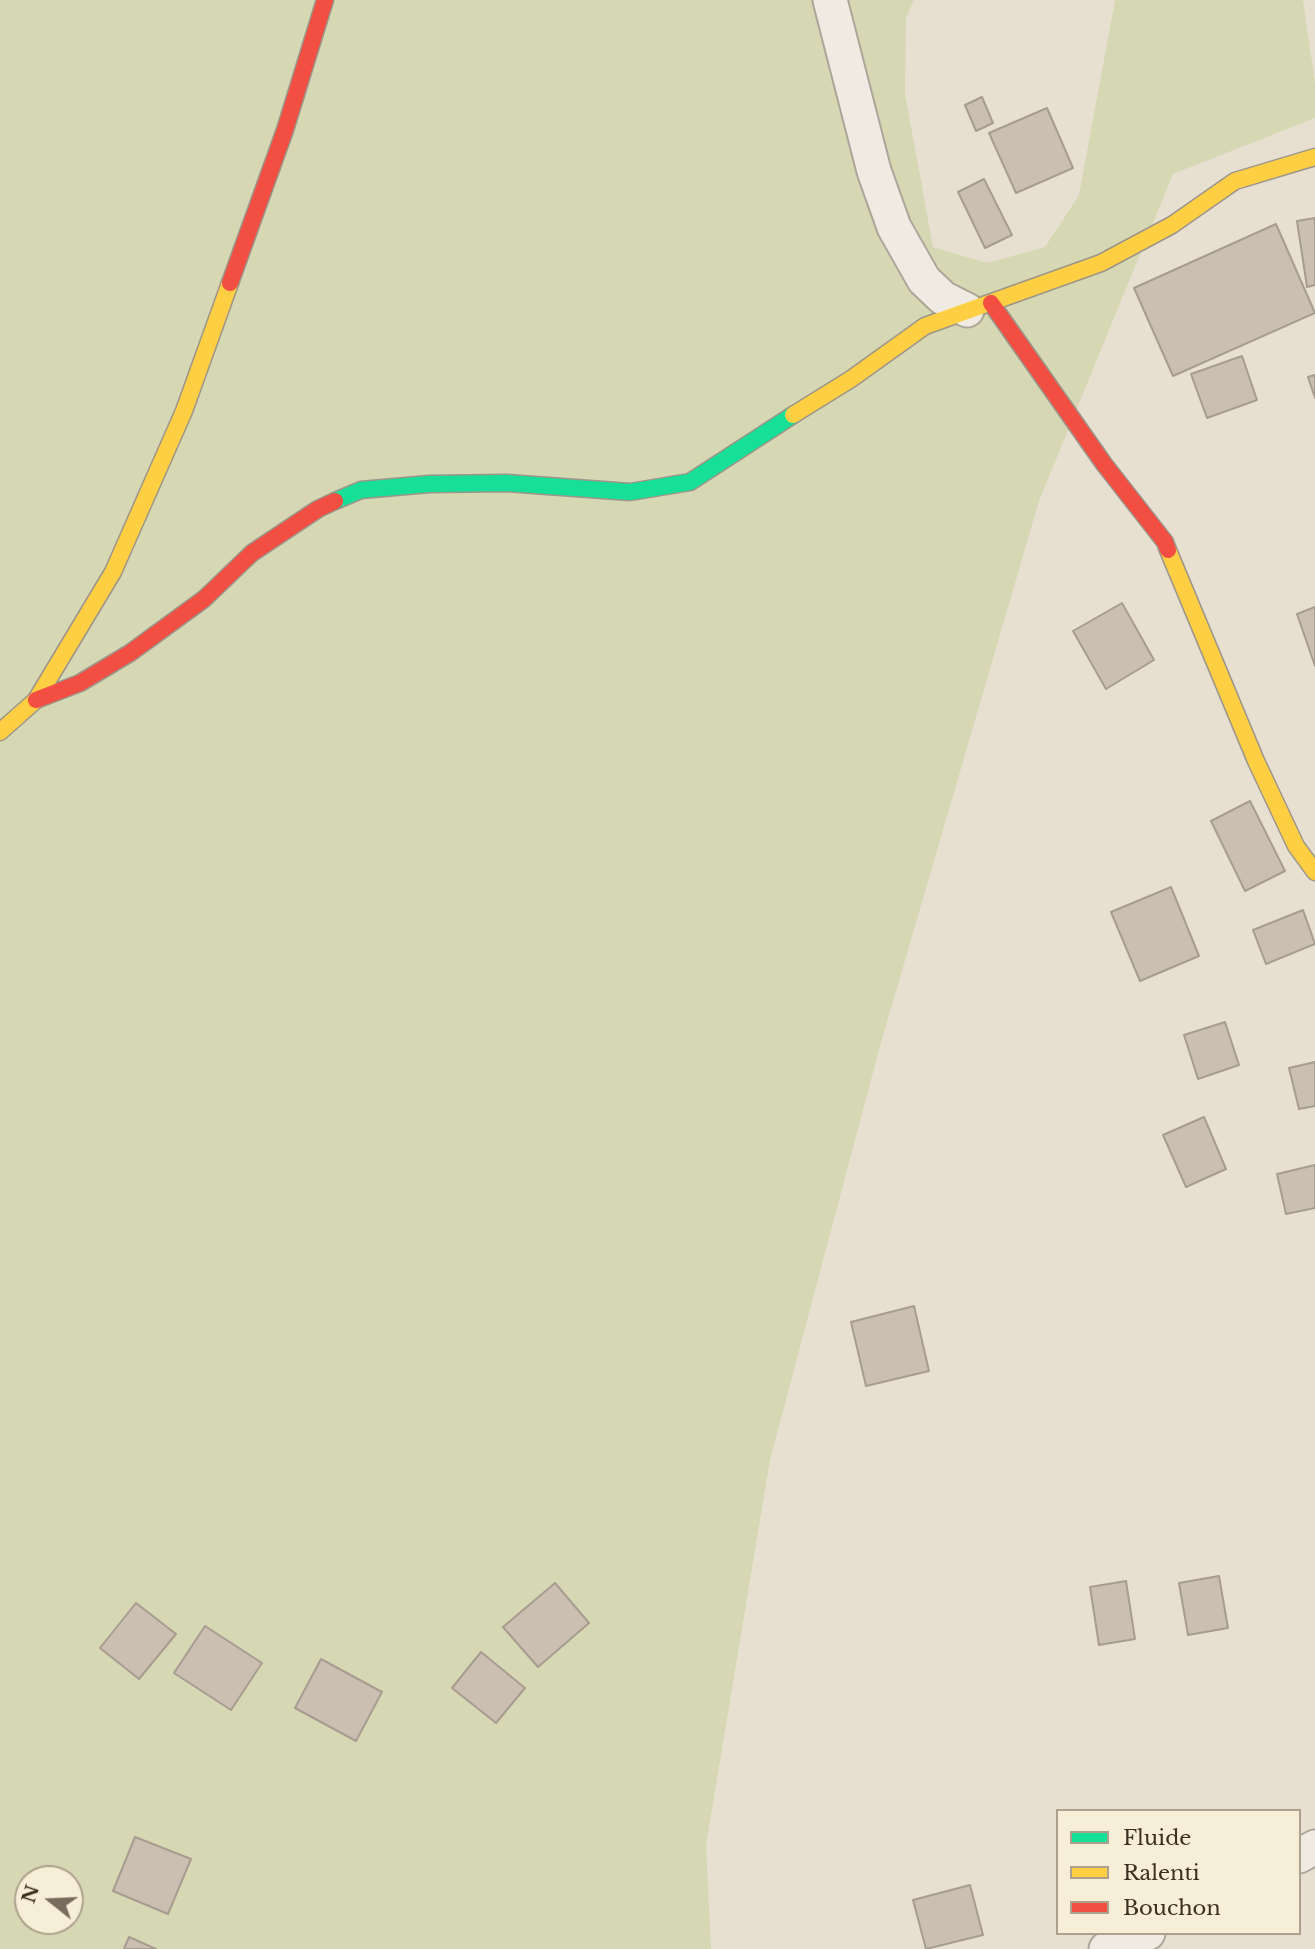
<!DOCTYPE html>
<html>
<head>
<meta charset="utf-8">
<style>
	body { margin:0 }
	#map { position:relative; width:1315px; height:1949px; overflow:hidden; background:#e7e0d1; font-family:"Libre Baskerville",serif }
	canvas { display:block }
	.legend { position:absolute; left:1056px; top:1809px; width:245px; height:126px; box-sizing:border-box; background:#f7eed8; border:2px solid #ada18e; margin:0; padding:9px 12px; list-style:none; font-size:21px; color:#3d2e20 }
	.legend li { display:flex; align-items:center; gap:14px; height:35px }
	.legend b { width:35px; border:2px solid #ada18e }
	.north { position:absolute; left:14px; top:1865px; width:70px; height:70px; box-sizing:border-box; background:#f7eed8; border:2px solid #ada18e; border-radius:50%; rotate:288deg; font-size:19px; font-weight:700; line-height:28px; text-align:center; color:#3d2e20 }
	.north::after { content:''; display:block; margin:auto; width:24px; height:32px; background:#786c5e; clip-path:polygon(50% 0,100% 100%,50% 72%,0 100%) }
</style>
</head>
<body>
<div id="map">
<canvas width="1315" height="1949"></canvas>
<ul class="legend">
<li><b style="height:9px;background:#16e098"></b>Fluide</li>
<li><b style="height:9px;background:#ffcf43"></b>Ralenti</li>
<li><b style="height:9px;background:#f24e42"></b>Bouchon</li>
</ul>
<div class="north">N</div>
</div>
<script>
const context = document.querySelector('canvas').getContext('2d');
context.lineJoin = 'round';
function paint(path, color) { context.fillStyle = color; context.fill(path, 'evenodd'); }
function trace(path, color, width, dash) { context.strokeStyle = color; context.lineWidth = width; context.lineCap = dash ? 'butt' : 'round'; context.setLineDash(dash || []); context.stroke(path); }
paint(new Path2D(`
	M0 0H914L906 18 905 94 933 247 987 263 1045 247 1079 195 1115 0H1303L1315 83V118L1173 174 1039 501 880 1046 770 1460 706 1845 711 1949H0ZM28 1879H70V1921H28Z`), '#d6d7b3');
const building = new Path2D(`
	M982 97 993 123 976 131 965 105Z
	M1047 108 1073 168 1016 193 989 133Z
	M984 179 1012 235 985 248 958 192Z
	M1315 218V285L1307 287 1297 221Z
	M1276 224 1315 313 1173 376 1134 288Z
	M1242 356 1257 400 1207 418 1191 374Z
	M1315 375V398L1308 377Z
	M1122 603 1154 660 1106 689 1073 631Z
	M1315 607V666L1297 614Z
	M1250 801 1285 871 1245 891 1211 821Z
	M1171 887 1199 956 1140 981 1111 912Z
	M1303 910 1315 944 1266 964 1253 930Z
	M1225 1022 1239 1065 1198 1079 1184 1035Z
	M1315 1062V1106L1299 1109 1289 1068Z
	M1204 1117 1226 1169 1186 1187 1163 1135Z
	M1315 1165V1208L1286 1214 1277 1174Z
	M914 1306 929 1371 866 1386 851 1322Z
	M1219 1576 1228 1628 1188 1635 1179 1583Z
	M1126 1581 1135 1639 1099 1645 1090 1587Z
	M555 1583 589 1623 538 1667 503 1627Z
	M136 1603 176 1634 139 1679 100 1648Z
	M205 1626 262 1663 231 1710 174 1673Z
	M481 1652 525 1688 496 1723 452 1688Z
	M321 1659 382 1692 356 1741 295 1708Z
	M135 1837 191 1859 168 1914 113 1891Z
	M970 1885 983 1935 926 1949 913 1900Z
	M129 1937 156 1949H124Z`);
paint(building, '#cbbfb2');
trace(building, '#a89c90', 2);
const street = new Path2D(`
	M830 0 874 171 894 227 924 280 943 298 967 310
	M1299 1856 1315 1847
	M1106 1949 1148 1933`);
const fast = new Path2D(`
	M335 501 361 490 429 484 507 483 630 492 690 482 793 415`);
const slow = new Path2D(`
	M793 415 851 379 925 326 1101 263 1172 225 1235 181 1315 157
	M1168 550 1256 761 1296 846 1315 872
	M0 732 36 700 113 572 184 411 230 283`);
const jam = new Path2D(`
	M230 283 285 130 325 0
	M991 303 1104 464 1165 542 1168 550
	M36 700 80 683 130 653 204 599 252 553 318 509 335 501`);
trace(street, '#ada599', 37);
trace(fast, '#9c958a', 19);
trace(slow, '#9c958a', 19);
trace(jam, '#9c958a', 19);
trace(street, '#efebe3', 33);
trace(fast, '#16e098', 16);
trace(slow, '#ffcf43', 16);
trace(jam, '#f24e42', 16);
</script>
</body>
</html>
